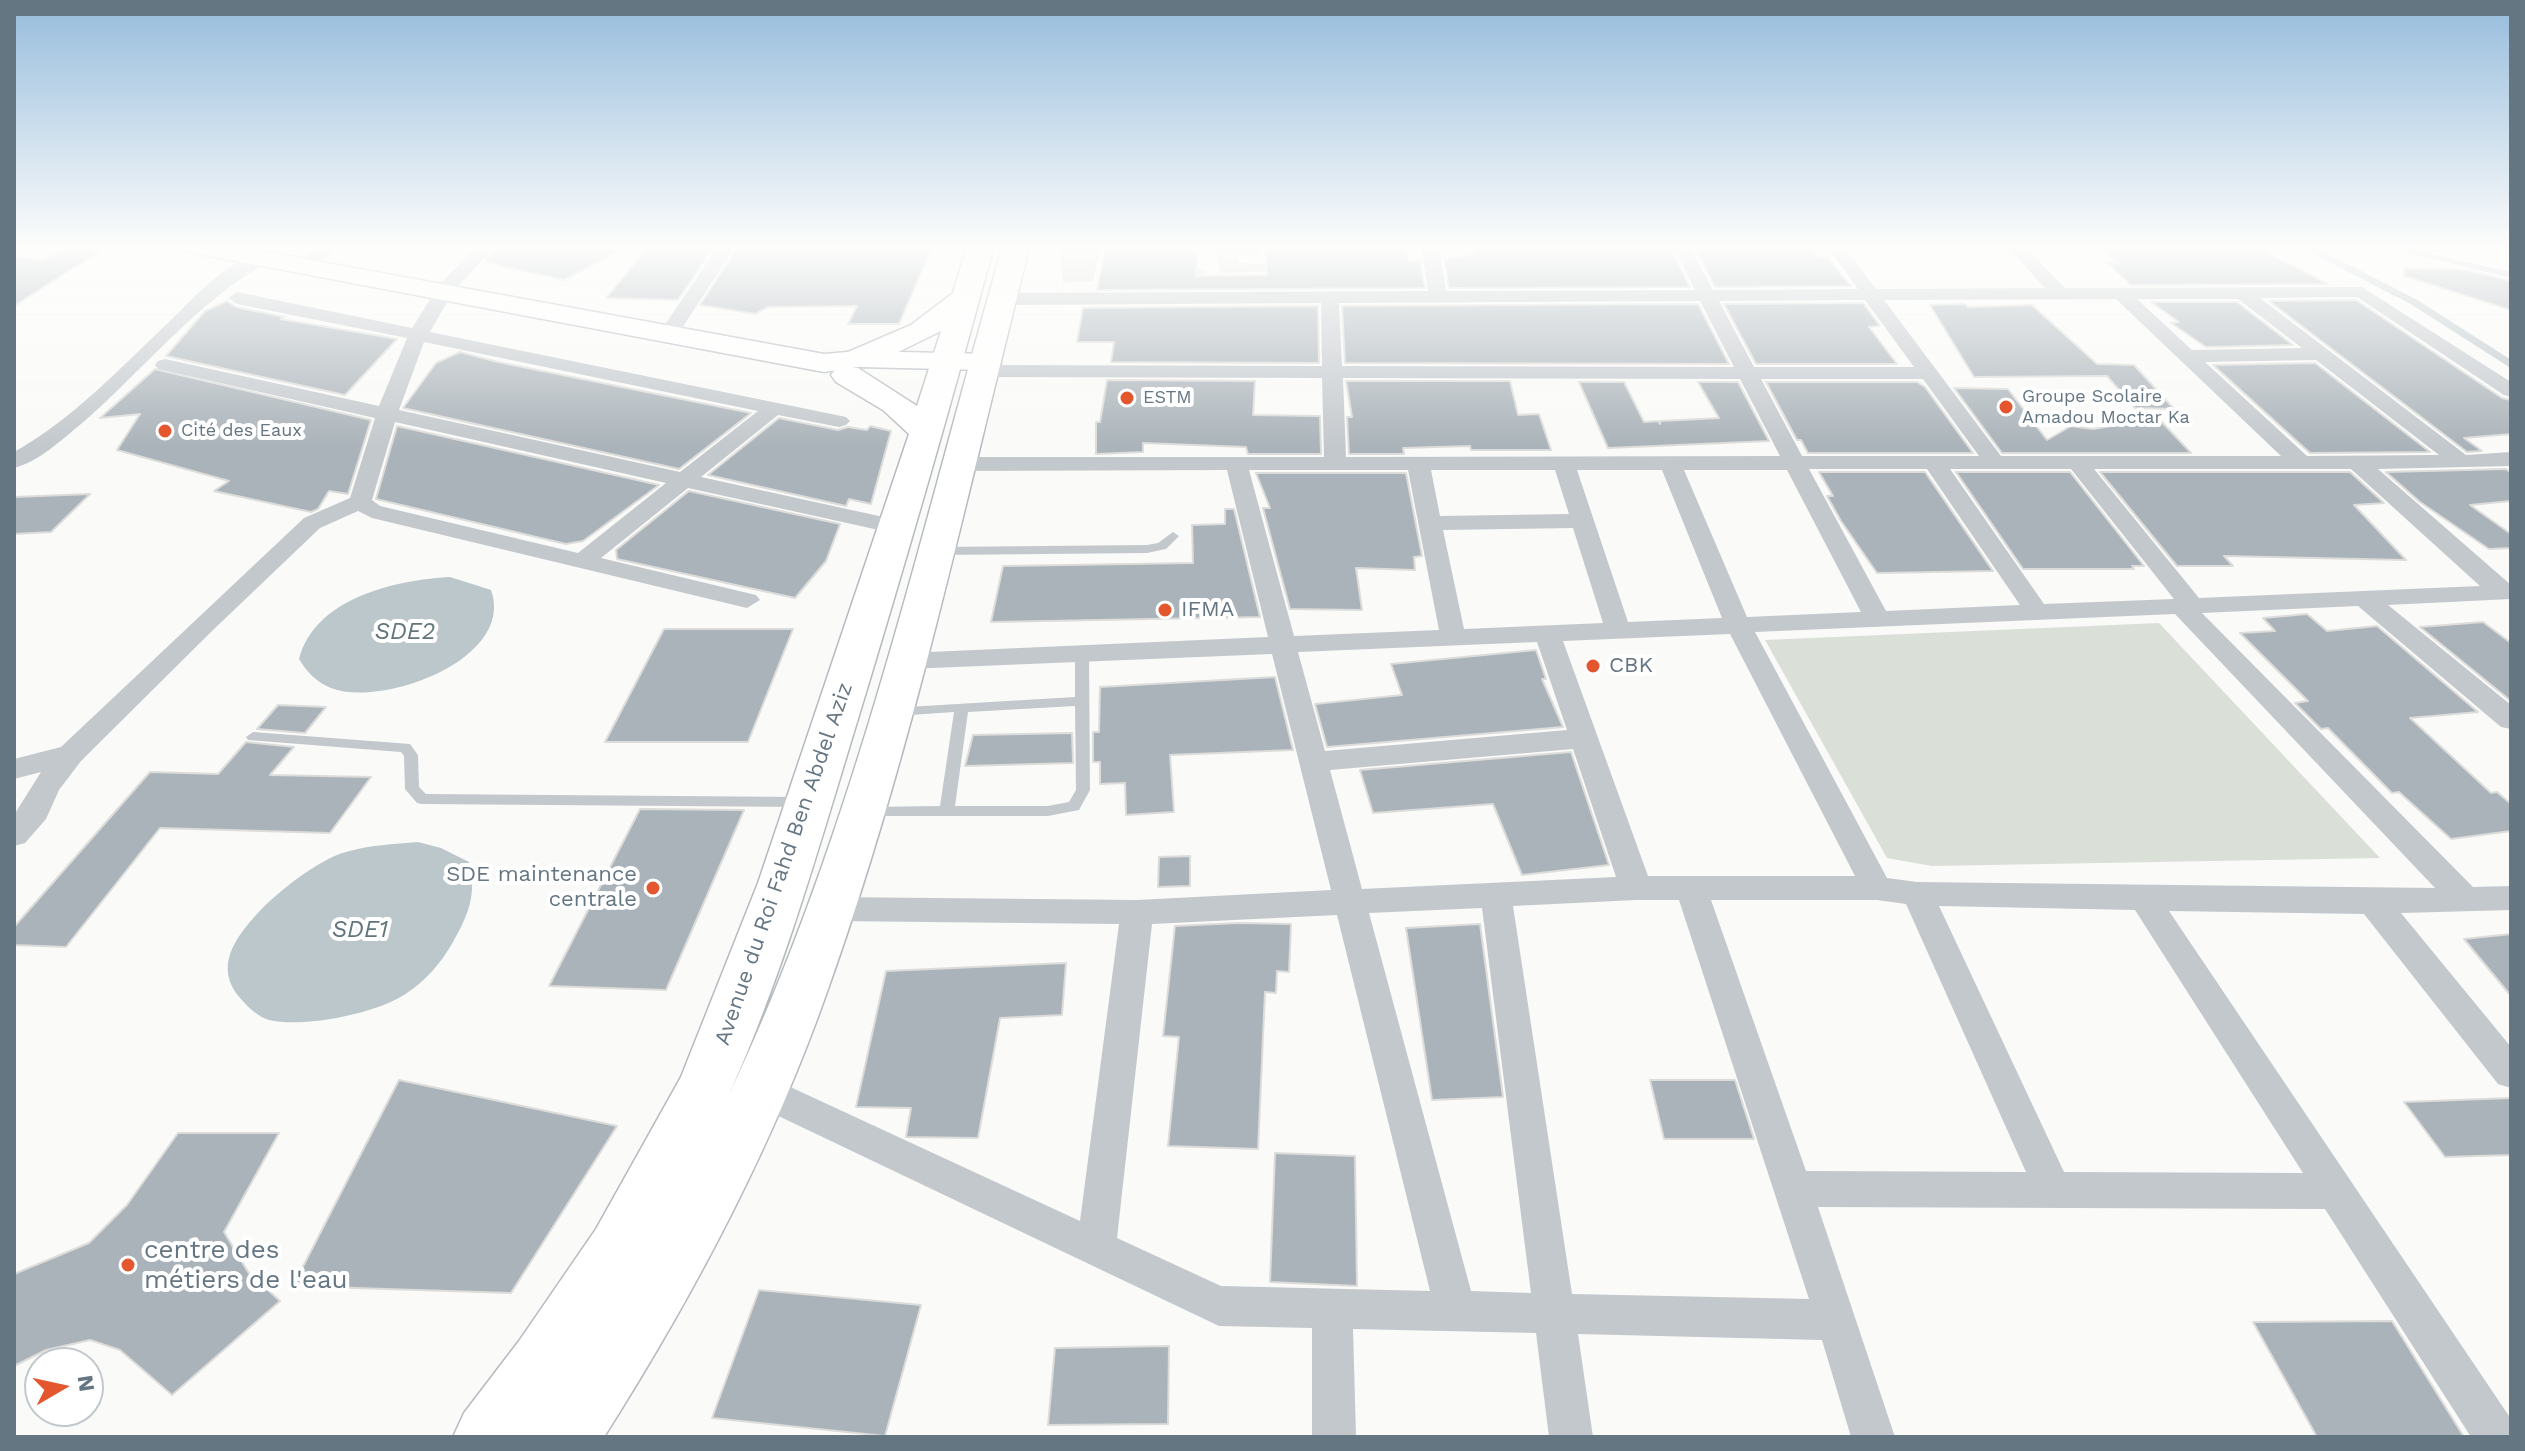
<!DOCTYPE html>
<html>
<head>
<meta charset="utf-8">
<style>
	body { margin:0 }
	#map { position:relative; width:2525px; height:1451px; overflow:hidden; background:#fafaf8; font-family:"Work Sans",sans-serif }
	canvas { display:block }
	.frame { position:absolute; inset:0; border:16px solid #657683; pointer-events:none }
	.north { position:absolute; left:24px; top:1347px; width:80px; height:80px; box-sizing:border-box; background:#fff; border:2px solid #c1c8cd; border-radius:50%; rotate:81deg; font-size:22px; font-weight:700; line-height:32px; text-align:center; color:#657683 }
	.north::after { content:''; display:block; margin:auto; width:28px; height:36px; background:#e4572e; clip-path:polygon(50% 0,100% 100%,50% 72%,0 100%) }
</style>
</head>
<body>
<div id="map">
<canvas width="2525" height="1451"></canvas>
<div class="frame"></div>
<div class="north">N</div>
</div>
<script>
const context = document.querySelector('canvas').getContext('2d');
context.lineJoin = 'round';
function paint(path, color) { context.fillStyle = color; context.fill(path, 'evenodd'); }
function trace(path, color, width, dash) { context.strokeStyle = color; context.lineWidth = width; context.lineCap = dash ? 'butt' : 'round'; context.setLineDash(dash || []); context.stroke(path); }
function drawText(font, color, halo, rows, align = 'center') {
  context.font = font + ' "Work Sans",sans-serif'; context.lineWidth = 8; context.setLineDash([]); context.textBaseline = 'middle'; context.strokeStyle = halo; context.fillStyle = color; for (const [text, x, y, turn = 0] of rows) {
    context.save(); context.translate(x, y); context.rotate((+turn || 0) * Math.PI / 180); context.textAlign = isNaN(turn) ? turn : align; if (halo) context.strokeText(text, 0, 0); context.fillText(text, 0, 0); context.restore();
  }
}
paint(new Path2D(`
	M1060 245H1101L1093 281 1063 283Z
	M1148 245H1262L1261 255H1237V263L1265 264 1277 271 1220 273 1215 250 1165 249 1163 264 1196 266 1208 273 1192 278 1144 270Z
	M2159 623 2380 858 1932 866 1887 858 1765 640Z`), '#dadfd7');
paint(new Path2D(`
	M450 577 491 590C516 659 382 708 331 688 316 682 307 672 299 659 315 598 395 580 450 577Z
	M418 842 441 848 469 862C477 893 469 914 453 942 441 963 426 981 404 995 374 1014 304 1028 269 1020 258 1017 247 1006 240 998 214 968 234 939 257 914 276 893 319 859 346 852 369 845 394 844 418 842Z`), '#bbc7cb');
trace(new Path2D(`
	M2303 245 2414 302 2511 364`), '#bbc7cb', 7);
const building = new Path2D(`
	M76 245H101L103 249 14 306V256L42 260Z
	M499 245H630L564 280 485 262Z
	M650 245H715L678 300 606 298Z
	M739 245H933L899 324H848L857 306 768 307 755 314 700 305Z
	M1106 245H1145V250H1197L1196 276 1267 275 1265 245H1406L1409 261 1420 260 1425 288 1097 290Z
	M1471 245H1669L1690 287 1449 288 1444 258 1475 255Z
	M1693 245H1809L1819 257H1827L1851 286 1715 287Z
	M2099 245H2253L2328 284 2131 285 2107 262 2118 263Z
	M2405 268 2467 270 2511 281V310L2404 276Z
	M2356 300 2502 398 2511 400V434L2464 438 2482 451 2467 452 2269 301Z
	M227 301 236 307 285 317 281 319 397 339 345 395 166 356 205 311Z
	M2151 302H2237L2293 345 2206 347 2171 323 2179 322Z
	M1863 303 1880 326 1869 327 1897 364H1756L1724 304Z
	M1698 304 1729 364 1345 363 1342 306Z
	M1965 304 1968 307 2032 305 2097 364 2134 365 2174 409 2135 408 2107 376 1974 377 1930 305Z
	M1318 306 1319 363 1111 362 1114 342H1077L1083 308Z
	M460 352 498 362 751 413 679 469 403 408 436 363Z
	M2315 363 2430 452 2310 453 2213 365Z
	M155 369 371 420 348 494 329 491 318 509 311 512 214 491 229 481 117 450 140 414 100 418Z
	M1107 380 1255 381 1253 415 1320 416 1321 454H1248L1246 447 1143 443V452L1096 454V422H1100Z
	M1346 381H1510L1518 415 1539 414 1551 450H1471L1470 446 1403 448 1404 454H1349L1347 417H1352Z
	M1579 382H1624L1644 422 1658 421 1660 424V421L1719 418 1698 382H1738L1769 441 1608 448Z
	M1766 382H1917L1925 387 1973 453H1808L1801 440H1797Z
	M1954 388 2008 389 2047 440 2071 426 2093 429 2158 418 2191 453H2002Z
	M779 418 838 430 848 427 867 430 870 426 891 431 871 504 849 499 846 506 708 475Z
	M397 426 659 485 583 541 566 544 376 499Z
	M2506 469 2511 473V501L2470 505 2511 534V548L2489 549 2420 502 2386 472Z
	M1819 472H1925L1993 571 1877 573 1841 521 1827 496H1833Z
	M1956 472H2070L2144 566H2132L2134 569H2023Z
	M2100 472H2350L2384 503 2354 505 2406 560 2224 556 2233 566H2177Z
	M1256 473H1406L1422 556 1414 557 1415 570 1356 568 1362 610 1290 609 1263 508H1270Z
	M689 491 840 524 826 561 795 598 617 559 616 550Z
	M90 494 51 532 14 534V497Z
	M1225 509H1234L1260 617 991 622 1003 566 1193 563 1192 525 1225 524Z
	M2307 614 2327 631 2377 626 2478 712 2410 718 2491 793 2497 792 2511 804V831L2451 839 2399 792 2392 793 2328 728 2321 729 2295 703 2308 701 2240 633 2275 631 2263 618Z
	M2483 622 2511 643V701L2420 627Z
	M664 629H793L748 742H605Z
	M1536 650 1546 679H1542L1563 727 1327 747 1315 704 1402 695 1391 664Z
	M1275 677 1293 750 1170 755 1174 812 1126 815 1125 783 1100 784V762H1093V732H1099L1100 687Z
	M278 705 326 707 305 733 257 729Z
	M1072 733 1073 763 965 766 973 735Z
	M246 742 294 747 270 775 371 777 330 833 160 828 66 947 14 945V927L150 772 218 774Z
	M1571 752 1609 865 1522 875 1493 804 1373 813 1360 770Z
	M640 809 744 810 666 990 549 986Z
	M1190 856V886L1158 887 1159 857Z
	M1238 923 1291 924 1289 972 1277 971 1276 993 1265 992 1258 1149 1168 1146 1179 1037 1163 1036 1175 926Z
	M1480 924 1503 1097 1432 1100 1406 928Z
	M2511 934V996L2464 939Z
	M1066 963 1062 1015 1000 1018 978 1138 906 1137 911 1108 856 1107 886 971Z
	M399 1080 617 1126 511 1293 293 1286Z
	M1650 1080H1735L1754 1139H1664Z
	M2511 1098V1155L2445 1157 2404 1102Z
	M178 1133H279L224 1232 248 1272 280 1301 172 1395 120 1350 90 1340 46 1350 14 1366V1274L89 1243 127 1205Z
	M1275 1153 1355 1156 1357 1286 1270 1282Z
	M759 1290 921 1305 885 1436 712 1418Z
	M2392 1321 2464 1437H2317L2253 1322Z
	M1169 1346 1168 1424 1048 1425 1055 1348Z`);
paint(building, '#aab3b9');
trace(building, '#dcdcda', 2);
const secondary = new Path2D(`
	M176 245H229L824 354 859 351 987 354 997 356 1001 362 997 368 987 370 859 367 824 372 188 252Z`);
const primary = new Path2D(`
	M967 245H994C949 413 901 578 850 745 814 864 779 985 727 1099 856 829 920 531 1003 245H1030C966 495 914 749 827 992 772 1148 693 1297 604 1437H453L464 1413 519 1341 596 1229 681 1077 758 883 909 434 883 410 836 382 831 375 836 368H858L917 406 941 331 870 366H848L843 359 848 352 911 325 953 293Z`);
trace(secondary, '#b3babf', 3);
trace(primary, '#b5babe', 3);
paint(new Path2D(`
	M2374 245H2390L2511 272V278Z
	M1173 532 1179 536 1166 549 1147 553 938 555 932 551 938 547 1147 545 1158 543Z
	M1082 649 1089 653 1090 790 1079 810 1048 816H864L862 812 864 808 869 807 940 806 954 712 895 716 888 711 890 708 1075 697V653ZM1075 706 1076 790 1069 802 1048 806H955L968 712Z
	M253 732 410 744 418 755 419 787 426 794 801 797 806 798 808 802 806 806 801 807 422 804 417 803 405 789 404 756 401 752 248 740 246 737Z`), '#c3c8cc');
paint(new Path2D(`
	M320 245H339L313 269H301V261Z
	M478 245H496L453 292 430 332 846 417 850 421 846 425 839 427 778 415 701 477 897 520 909 527 897 534 688 488 601 558 756 595 760 600 747 608 372 518 358 511 320 528 212 631 81 761 59 790 46 819 25 843 14 846V815L41 772 14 779V759L61 747 304 518 350 498 375 418 158 369 155 365 158 361 165 359 379 406 407 338 237 304 228 298 237 292 412 328 440 284ZM424 342 758 411 680 472 399 410ZM395 422 666 483 578 553 380 506 372 500Z
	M719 245H736L675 339H661L658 335Z
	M1421 245H1439L1446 291 1695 290 1672 245H1689L1713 290 1858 289 1826 245H1843L1876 289 2045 288 2005 245H2023L2065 288 2362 287 2511 382V397L2504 395 2357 297 2260 298 2466 455 2511 452V466L2378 469 2511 585V599L2388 605 2511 705V729L2501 727 2358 606 2202 613 2473 887 2511 886V910L2401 913 2511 1047V1088L2498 1084 2364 914 2169 911 2511 1419V1437H2471L2325 1209 1818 1207 1895 1437H1851L1822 1340 1578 1334 1593 1437H1549L1536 1333 1353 1329 1356 1437H1312V1328L1219 1326 747 1101 742 1090 747 1079 760 1074 773 1079 1080 1221 1119 924 832 921 821 918 816 909 821 900 832 897 1137 900 1331 890 1272 654 907 669 898 667 894 661 898 655 907 653 1268 637 1227 470 959 471 948 464 959 457H1324L1322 378 984 377 974 371 984 365 1322 366 1321 303 1002 305 993 299 1002 293 1428 291ZM2116 299 2281 456H2001L1884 300ZM2137 299H2238L2302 348 2192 350ZM1865 300 1914 367H1754L1719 301ZM1700 301 1734 367 1342 366 1339 303ZM2316 360 2439 455 2307 456 2205 362ZM1343 378 1740 379 1780 456 1346 457ZM1761 379H1923L1979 456H1802ZM1809 469H1927L2020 605 1886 611ZM1950 469H2071L2174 599 2044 604ZM2094 469H2351L2480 586 2199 598ZM1249 470H1408L1439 630 1294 636ZM1431 470H1555L1569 514 1440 516ZM1577 470H1662L1722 618 1628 622ZM1684 470H1787L1861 612 1747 617ZM1573 528 1603 623 1464 629 1443 530ZM2175 614 2435 888 1917 882 1887 878 1755 632ZM1730 634 1855 876H1648L1563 641ZM1537 642 1567 730 1325 751 1298 652ZM1573 749 1616 877 1362 889 1330 770ZM1636 900H1679L1809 1299 1572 1294 1513 906ZM1711 900H1877L1906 904 2026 1172 1806 1171ZM1939 906 2135 910 2303 1173 2064 1172ZM1482 908 1531 1293 1471 1291 1369 913ZM1337 915 1430 1291 1221 1286 1117 1238 1152 924Z
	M262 253 268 254V262C197 301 143 371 81 424 61 440 40 461 14 468V452C72 420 121 367 169 322 196 296 224 262 262 253Z`), '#c3c8cc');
paint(secondary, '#fff');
paint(primary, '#fff');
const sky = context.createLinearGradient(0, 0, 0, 448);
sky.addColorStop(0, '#96bcdc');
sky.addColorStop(0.55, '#fdfdfc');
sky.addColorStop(1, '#fdfdfc00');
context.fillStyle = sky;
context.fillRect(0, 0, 2525, 448);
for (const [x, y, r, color] of [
	[1127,398,8,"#e4572e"],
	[2006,407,8,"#e4572e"],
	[165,431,8,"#e4572e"],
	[1165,610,8,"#e4572e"],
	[1593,666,8,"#e4572e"],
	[653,888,8,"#e4572e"],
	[128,1265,8,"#e4572e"]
]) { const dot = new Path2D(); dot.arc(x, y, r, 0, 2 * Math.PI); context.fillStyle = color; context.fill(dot); trace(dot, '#fff', 3); }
drawText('18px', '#657683', '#fff', [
	["Groupe Scolaire",2022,397],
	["Amadou Moctar Ka",2022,418],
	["ESTM",1143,398],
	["Cité des Eaux",181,431]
], 'left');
drawText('22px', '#657683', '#fff', [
	["IFMA",1181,610],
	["CBK",1609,666],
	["SDE maintenance",637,875,"right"],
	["centrale",637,900,"right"]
], 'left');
drawText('22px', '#657683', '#fff', [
	["Avenue du Roi Fahd Ben Abdel Aziz",784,864,-71]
]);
drawText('italic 24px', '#60757c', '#fff', [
	["SDE2",405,632],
	["SDE1",360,930]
]);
drawText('26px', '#657683', '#fff', [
	["centre des",144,1250],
	["métiers de l'eau",144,1280]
], 'left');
</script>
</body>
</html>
